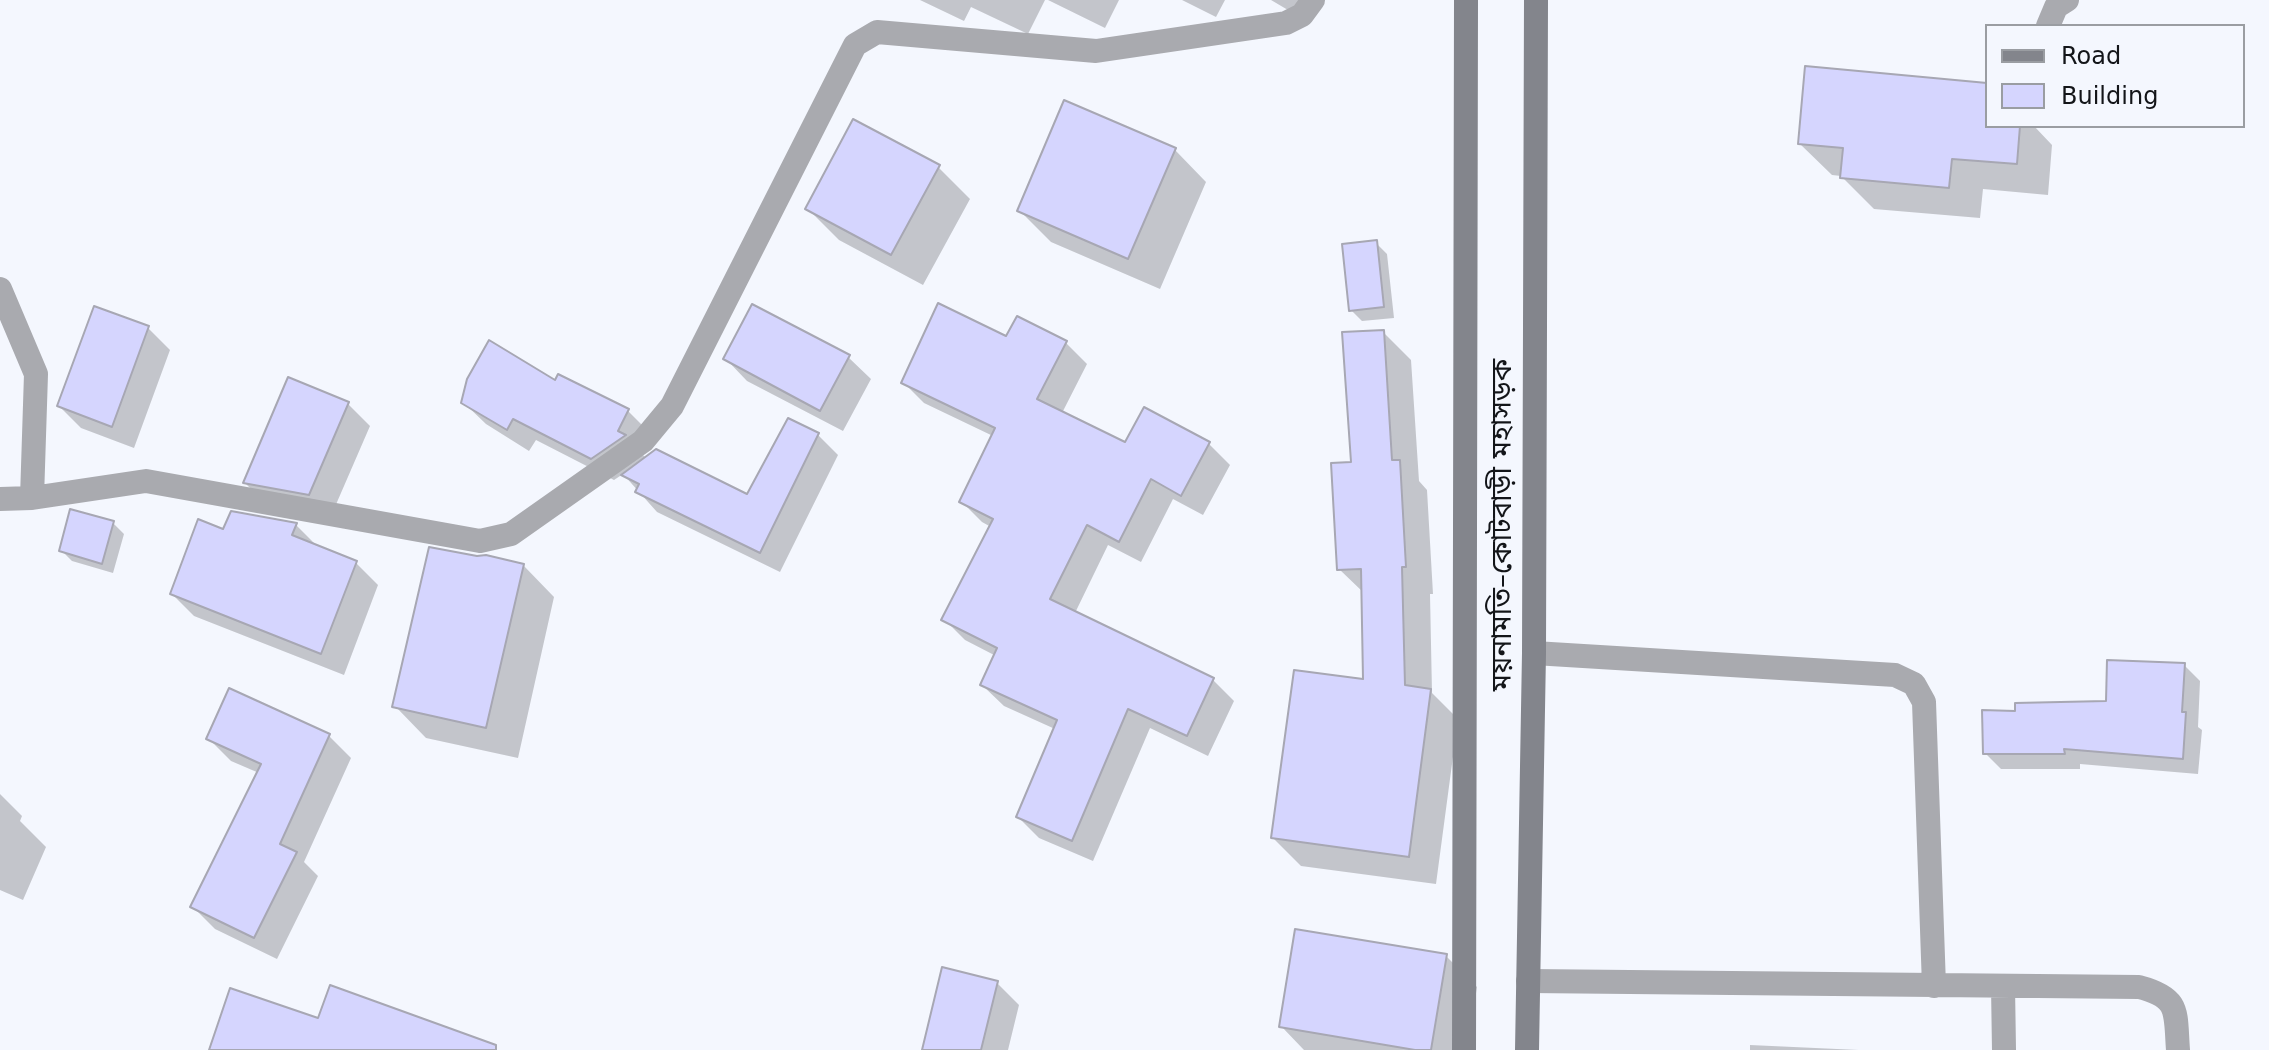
<!DOCTYPE html>
<html>
<head>
<meta charset="utf-8">
<style>
	body { margin:0 }
	#map { position:relative; width:2269px; height:1050px; overflow:hidden; background:#f4f7fe; font-family:"DejaVu Sans",sans-serif }
	canvas { display:block }
	.legend { position:absolute; left:1985px; top:24px; width:260px; height:104px; box-sizing:border-box; background:#f4f7fe; border:2px solid #9a9da2; margin:0; padding:10px 14px; list-style:none; font-size:24px; color:#131519 }
	.legend li { display:flex; align-items:center; gap:16px; height:40px }
	.legend b { width:40px; border:2px solid #9a9da2 }
</style>
</head>
<body>
<div id="map">
<canvas width="2269" height="1050"></canvas>
<ul class="legend">
<li><b style="height:10px;background:#83858c"></b>Road</li>
<li><b style="height:22px;background:#d5d5fe"></b>Building</li>
</ul>
</div>
<script>
const context = document.querySelector('canvas').getContext('2d');
context.lineJoin = 'round';
function paint(path, color) { context.fillStyle = color; context.fill(path, 'evenodd'); }
function trace(path, color, width, dash) { context.strokeStyle = color; context.lineWidth = width; context.lineCap = dash ? 'butt' : 'round'; context.setLineDash(dash || []); context.stroke(path); }
function drawText(font, color, halo, rows, align = 'center') {
  context.font = font + ' "DejaVu Sans","Noto Sans Bengali",sans-serif'; context.lineWidth = 6; context.setLineDash([]); context.textBaseline = 'middle'; context.strokeStyle = halo; context.fillStyle = color; for (const [text, x, y, turn = 0] of rows) {
    context.save(); context.translate(x, y); context.rotate((+turn || 0) * Math.PI / 180); context.textAlign = isNaN(turn) ? turn : align; if (halo) context.strokeText(text, 0, 0); context.fillText(text, 0, 0); context.restore();
  }
}
paint(new Path2D(`
	M920 0H1045L1028 34 971 7 964 21Z
	M1048 0H1119L1105 28Z
	M1182 0H1225L1216 17Z
	M1271 0H1318L1293 13Z
	M1987 85V126H2034L2052 145 2048 195 1983 189 1980 218 1874 209 1841 176 1832 175 1800 144Z
	M1175 150 1206 182 1160 289 1051 242 1020 211Z
	M938 167 970 199 923 285 839 240 807 208Z
	M1376 243 1387 254 1394 318 1362 321 1351 310Z
	M148 328 170 350 134 448 81 428 59 406Z
	M1383 332 1411 360 1419 481 1427 490 1433 594H1430L1432 693 1458 719 1436 884 1301 866 1273 838 1365 682 1364 593 1339 569 1353 464Z
	M1007 338 1066 343 1087 364 1062 413 1126 445 1209 444 1230 465 1203 515 1173 499 1141 562 1108 545 1075 613 1213 680 1234 701 1208 756 1150 728 1093 861 1039 838 1018 817 1055 729 1004 706 982 685 996 656 965 640 944 619 991 527 982 522 961 501 993 436 924 403 903 382Z
	M848 357 871 379 843 431 747 381 725 358Z
	M556 382 628 411 650 433 640 452 647 459 748 497 818 435 838 455 780 572 657 512 623 474 614 480 536 440 529 451 486 424 463 402Z
	M348 404 370 426 331 516 267 505 245 483Z
	M232 514 296 525 319 548 356 563 378 585 344 675 194 616 172 594 224 531Z
	M113 523 124 534 113 573 72 561 61 550Z
	M523 565 554 597 518 758 426 738 395 706Z
	M2184 665 2200 681 2198 727 2202 730 2198 774 2080 764V769H2001L1985 753 2017 713 2107 703Z
	M329 736 351 758 304 862 318 876 277 959 215 929 193 907 259 773 231 761 208 738Z
	M0 794 22 816 20 821 46 847 23 900 0 890Z
	M1446 956 1477 987 1467 1050H1304L1281 1026Z
	M997 983 1019 1005 1008 1050H924Z
	M1750 1045 1859 1050H1750Z`), '#0003');
const building = new Path2D(`
	M1805 66 1987 83V126H2020L2017 164 1952 159 1949 188 1840 178 1843 148 1798 144Z
	M1064 100 1176 148 1128 259 1017 211Z
	M853 119 940 165 891 255 805 209Z
	M1377 240 1384 307 1349 311 1342 244Z
	M938 303 1006 336 1017 316 1067 341 1037 399 1125 442 1144 407 1210 442 1181 496 1151 479 1119 542 1087 525 1050 599 1214 678 1187 736 1128 709 1072 841 1016 817 1057 720 980 685 997 648 941 620 993 519 959 502 995 428 901 383Z
	M752 304 850 355 820 411 723 359Z
	M94 306 149 326 112 427 57 406Z
	M1384 330 1392 460H1400L1406 567H1402L1405 685 1431 689 1409 857 1271 838 1294 670 1363 679 1361 569 1337 570 1331 463 1351 462 1342 332Z
	M489 340 555 380 558 374 629 409 618 431 626 435 591 459 513 419 507 430 461 403 467 379Z
	M288 377 349 402 309 495 243 483Z
	M788 418 819 433 760 553 635 492 639 484 621 475 656 449 747 494Z
	M70 509 114 521 102 564 59 551Z
	M231 511 297 523 292 535 357 561 321 654 170 594 198 519 223 529Z
	M429 547 477 556 486 555 524 564 486 728 392 707Z
	M2107 660 2185 663 2182 712H2186L2183 759 2064 749 2065 754H1983L1982 710 2015 711V703L2106 701Z
	M229 688 330 734 280 844 297 852 254 938 190 907 261 764 206 739Z
	M1295 929 1447 954 1431 1050H1415L1279 1027Z
	M942 967 998 981 981 1050H922Z
	M330 985 496 1045V1050H209L230 988 318 1018Z`);
paint(building, '#d5d5fe');
trace(building, '#a7a7b3', 2);
trace(new Path2D(`
	M2048 26 2056 7 2067 0
	M0 289 36 374 32 498
	M0 499 32 498 146 481 480 541 511 534 643 441 672 406 855 45 877 32 1096 51 1286 23 1302 15 1313 0
	M1534 653 1895 675 1914 684 1924 702 1934 986
	M1528 981 2139 987C2181 998 2175 1012 2178 1050
	M2003 986 2004 1050`), '#a9aaaf', 24);
trace(new Path2D(`
	M1464 1050 1466 0
	M1527 1050 1534 653 1536 0`), '#83858c', 24);
drawText('28px', '#131519', '#f4f7fe', [
	["ময়নামতি–কোটবাড়ী মহাসড়ক",1504,525,-90]
]);
</script>
</body>
</html>
